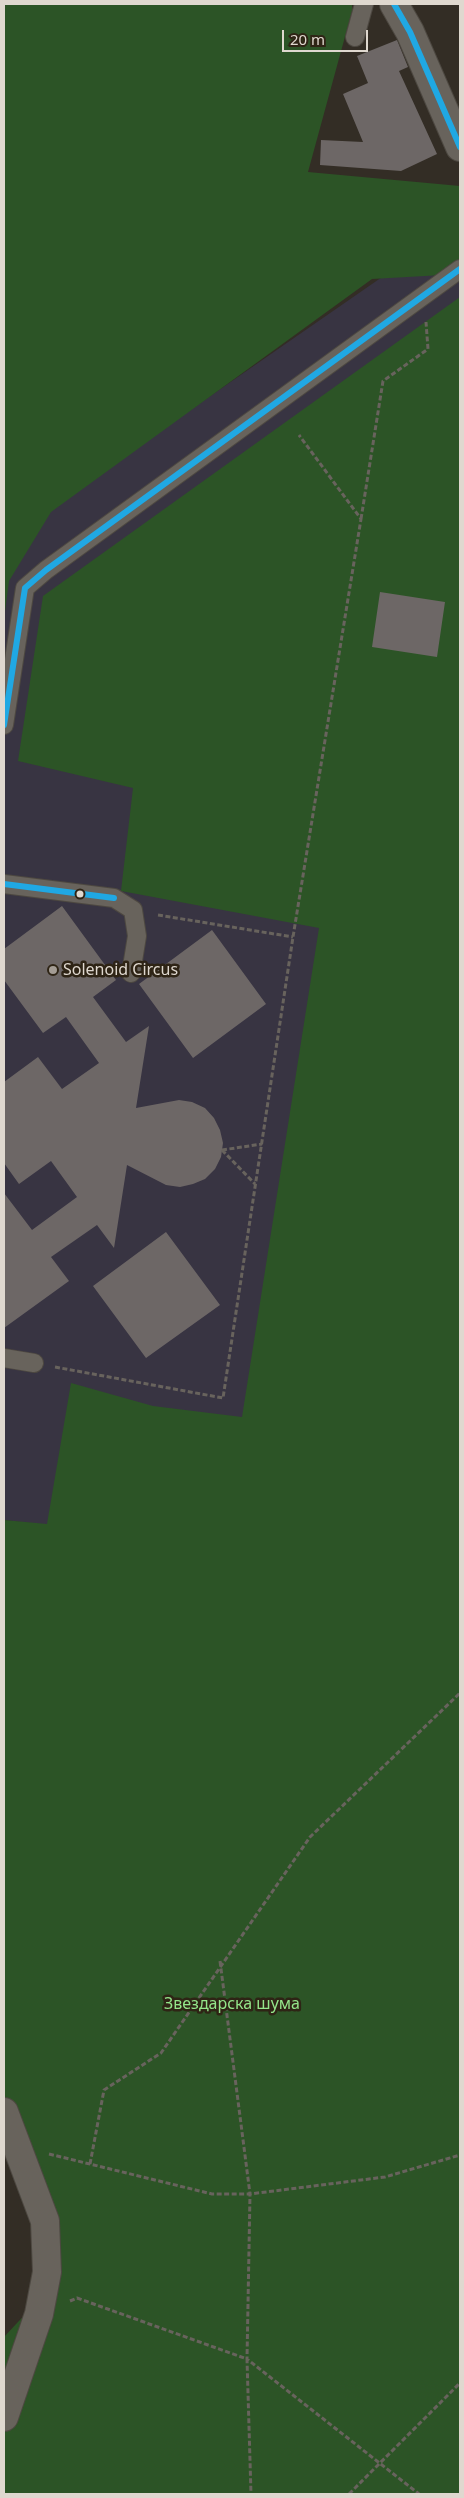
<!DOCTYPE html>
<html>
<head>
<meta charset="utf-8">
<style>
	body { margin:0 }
	#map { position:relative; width:464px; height:2498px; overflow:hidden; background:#332d25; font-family:"Noto Sans",sans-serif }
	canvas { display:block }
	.frame { position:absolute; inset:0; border:5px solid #dfd8cf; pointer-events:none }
	.scale { position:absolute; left:282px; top:30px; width:86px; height:22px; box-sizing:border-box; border:2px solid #dfd8cf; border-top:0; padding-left:6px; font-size:15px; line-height:18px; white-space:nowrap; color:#dfd8cf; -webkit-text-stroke:4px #2e2415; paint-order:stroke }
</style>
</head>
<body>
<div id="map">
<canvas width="464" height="2498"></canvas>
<div class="frame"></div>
<div class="scale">20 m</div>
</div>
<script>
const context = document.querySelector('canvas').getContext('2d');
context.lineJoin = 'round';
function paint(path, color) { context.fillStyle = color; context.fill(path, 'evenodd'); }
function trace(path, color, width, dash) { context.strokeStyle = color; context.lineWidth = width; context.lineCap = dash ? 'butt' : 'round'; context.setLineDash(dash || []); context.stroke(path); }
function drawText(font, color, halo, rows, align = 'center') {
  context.font = font + ' "Noto Sans",sans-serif'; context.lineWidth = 5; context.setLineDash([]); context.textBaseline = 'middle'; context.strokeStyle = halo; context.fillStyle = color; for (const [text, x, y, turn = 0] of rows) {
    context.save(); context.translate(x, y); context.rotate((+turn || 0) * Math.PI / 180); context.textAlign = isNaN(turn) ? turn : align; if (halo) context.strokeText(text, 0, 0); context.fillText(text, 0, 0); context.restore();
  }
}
paint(new Path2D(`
	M460 223V583L324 1425 47 1525 4 1520V539Z`), '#383442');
paint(new Path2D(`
	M4 4H352V11L308 172 460 186V274L372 279 51 512 9 581 4 619Z
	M460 297V2494H4V2337L44 2294 47 2271 4 2129V1520L47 1524 71 1383 153 1406 242 1417 319 928 121 891 133 788 18 761 43 596Z`), '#2c5426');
paint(new Path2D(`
	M397 40 408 67 399 71 437 154 401 171 320 165 321 140 363 142 343 94 368 83 357 56Z
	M380 592 445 602 437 657 372 647Z
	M62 906 116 980 93 997 126 1042 149 1026 136 1108 179 1100 192 1102 205 1108 214 1118 220 1130 223 1143 221 1157 215 1169 205 1179 193 1184 180 1187 166 1185 127 1165 114 1248 97 1225 51 1257 69 1281 4 1328V1193L32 1230 77 1197 51 1161 19 1184 4 1163V1082L38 1057 62 1089 99 1063 66 1017 43 1033 4 980V949Z
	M212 930 266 1004 193 1058 139 984Z
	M166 1232 220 1305 146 1358 93 1286Z`), '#6d6766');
const service = new Path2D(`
	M355 37 364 4
	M4 725 25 588 46 570 460 269
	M4 884 114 898 133 910 137 936 131 973
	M4 1358 34 1363`);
const minor = new Path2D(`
	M394 4 410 32 460 147
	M4 2112 45 2221 47 2272 39 2314 4 2417`);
trace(service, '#4d4841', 20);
trace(minor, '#4d4841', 30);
trace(new Path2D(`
	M361 519 383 381 428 349 426 322
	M158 915 293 937
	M222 1150 255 1184
	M222 1150 262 1144
	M55 1367 223 1398 293 937 361 519 299 435
	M220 1961 250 2194 247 2359 419 2494
	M49 2154 212 2194H250L385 2177 460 2155
	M90 2164 104 2090 161 2053 310 1837 460 1693
	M70 2301 77 2298 247 2359 251 2494
	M349 2494 460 2383`), '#68635d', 3, [5, 2.5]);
trace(service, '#68635c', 18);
trace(minor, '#68635c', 28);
trace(new Path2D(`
	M394 4 410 32 460 147
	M4 725 25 588 46 570 460 269
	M4 884 114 898`), '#20a8e3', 6);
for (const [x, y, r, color] of [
	[80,894,4.5,"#dfd8cf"],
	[53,970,5,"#a39c94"]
]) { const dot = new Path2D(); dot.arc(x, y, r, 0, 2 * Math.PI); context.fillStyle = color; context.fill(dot); trace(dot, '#2e2415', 2); }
drawText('16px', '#dfd8cf', '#2e2415', [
	["Solenoid Circus",63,970]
], 'left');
drawText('16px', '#94e58a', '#2e2415', [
	["Звездарска шума",232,2004]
]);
</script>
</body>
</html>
